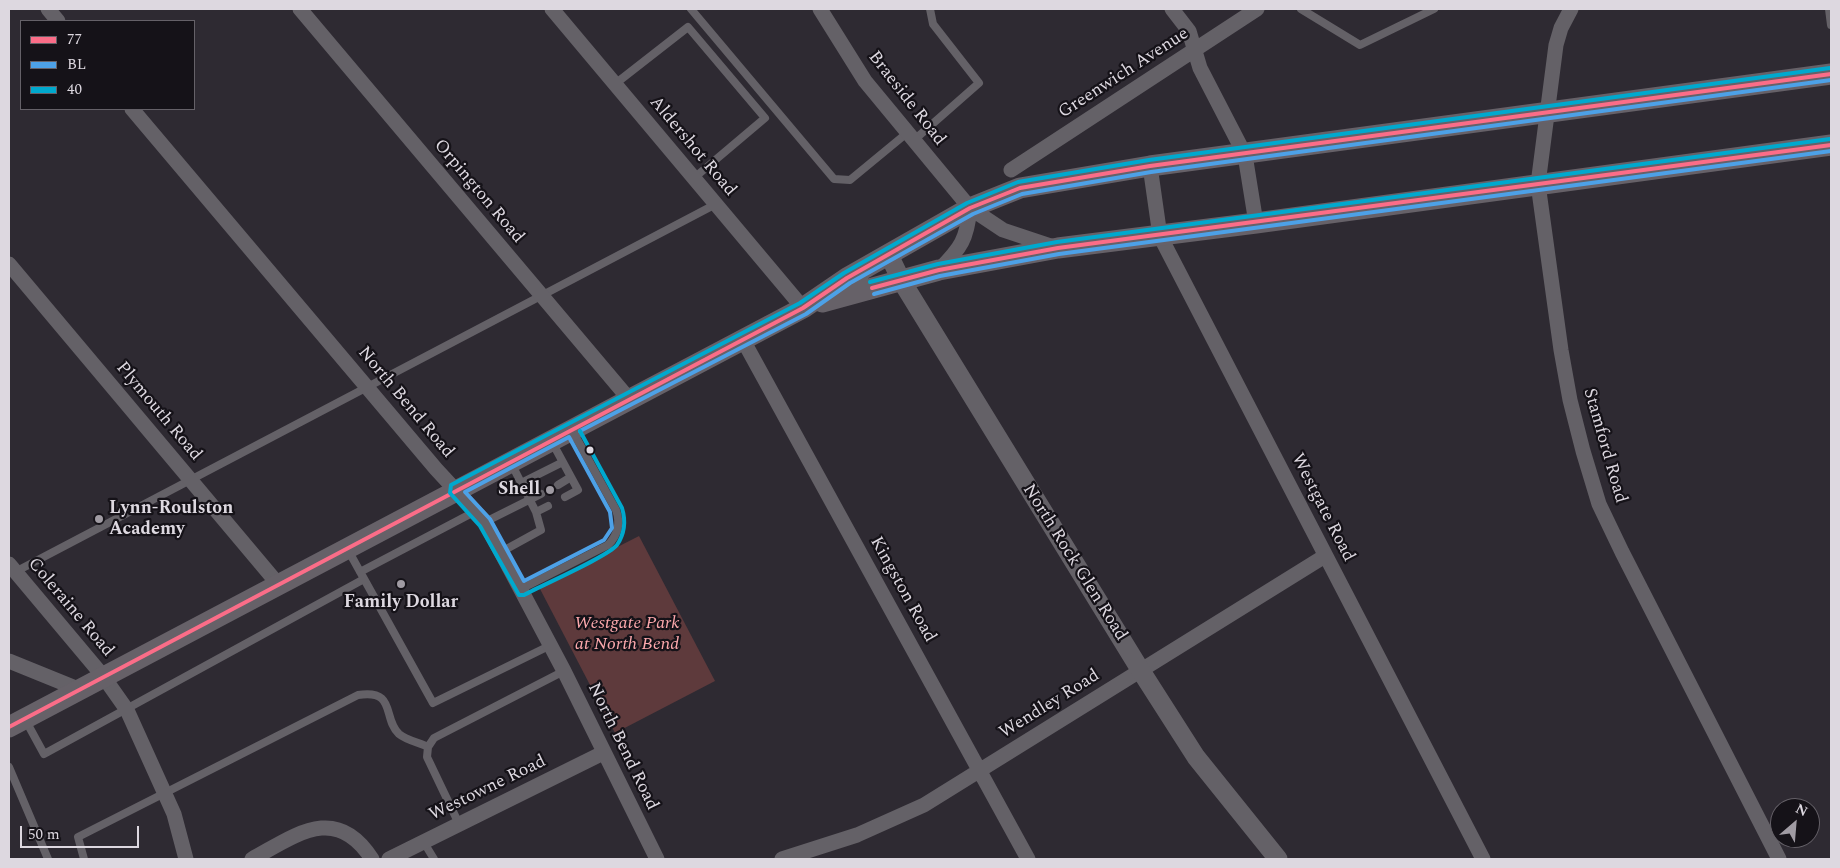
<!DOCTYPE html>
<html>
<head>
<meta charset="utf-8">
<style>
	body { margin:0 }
	#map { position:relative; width:1840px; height:868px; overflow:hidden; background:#2e2a32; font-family:Spectral,serif }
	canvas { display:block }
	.frame { position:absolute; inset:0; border:10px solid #ddd8e0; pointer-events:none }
	.legend { position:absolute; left:20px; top:20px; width:175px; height:90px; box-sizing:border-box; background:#151218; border:1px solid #656168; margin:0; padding:6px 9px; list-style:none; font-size:15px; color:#ddd8e0 }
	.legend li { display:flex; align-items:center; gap:10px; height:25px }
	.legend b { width:25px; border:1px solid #656168 }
	.north { position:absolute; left:1770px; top:798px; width:50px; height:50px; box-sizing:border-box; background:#151218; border:1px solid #656168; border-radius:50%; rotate:27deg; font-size:14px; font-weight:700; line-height:20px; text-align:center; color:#ddd8e0 }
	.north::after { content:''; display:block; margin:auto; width:18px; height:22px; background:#a09ba3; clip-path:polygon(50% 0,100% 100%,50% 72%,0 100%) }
	.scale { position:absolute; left:20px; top:826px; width:119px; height:22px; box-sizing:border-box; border:2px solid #ddd8e0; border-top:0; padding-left:6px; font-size:15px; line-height:18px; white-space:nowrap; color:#ddd8e0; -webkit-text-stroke:4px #151218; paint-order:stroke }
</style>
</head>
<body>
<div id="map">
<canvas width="1840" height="868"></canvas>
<div class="frame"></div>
<ul class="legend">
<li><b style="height:6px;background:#fb6d88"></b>77</li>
<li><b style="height:6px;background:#4da1e7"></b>BL</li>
<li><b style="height:6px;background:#00a9ce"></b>40</li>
</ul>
<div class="north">N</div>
<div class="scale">50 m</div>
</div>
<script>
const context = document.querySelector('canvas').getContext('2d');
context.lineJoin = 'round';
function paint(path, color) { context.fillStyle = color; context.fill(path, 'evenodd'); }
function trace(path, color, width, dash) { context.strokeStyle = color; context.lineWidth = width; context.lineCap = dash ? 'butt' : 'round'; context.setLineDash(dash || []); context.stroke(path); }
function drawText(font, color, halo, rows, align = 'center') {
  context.font = font + ' Spectral,serif'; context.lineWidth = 4.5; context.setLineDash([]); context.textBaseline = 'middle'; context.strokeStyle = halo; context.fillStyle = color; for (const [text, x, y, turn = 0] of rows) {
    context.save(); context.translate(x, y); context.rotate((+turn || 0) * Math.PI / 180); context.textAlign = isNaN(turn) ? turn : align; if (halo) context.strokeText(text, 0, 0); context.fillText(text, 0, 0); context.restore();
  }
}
paint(new Path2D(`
	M639 536 715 681 615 733 539 587Z`), '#5e3a3c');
trace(new Path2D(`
	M691 9 834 179 850 180 907 133
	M1301 9 1360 45 1434 9
	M1829 9 1831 25
	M615 84 688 27 765 118 694 178
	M913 141 979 83 933 24 930 9
	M552 442 578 490 565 497
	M511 463 536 512 548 506
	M521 483 563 462
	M558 485 571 477
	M485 522 541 494
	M348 550 433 703 551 645
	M501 552 541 530 536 512
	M15 572 716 204
	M360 572 476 511
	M521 589 608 545C618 535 621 524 616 510L572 430
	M26 721 44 754 364 579
	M9 767 48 859
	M459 824 427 757 428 747 434 738 564 671
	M423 841 434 859
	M84 859 78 837 358 695C397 689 382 718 399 734 406 740 420 743 428 747`), '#646167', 8);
trace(new Path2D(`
	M48 9 58 21
	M300 9 629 399
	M552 9 803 308
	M820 9 865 81 970 208 1003 230 1054 247
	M1172 9 1189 31 1200 68 1245 155 1256 223
	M1571 9 1561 28 1556 45 1538 184 1561 350 1570 400 1583 451 1599 504 1622 552 1779 859
	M132 109 436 469 485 522 564 671 657 859
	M1150 166 1160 236 1483 859
	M1011 170 1257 9
	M9 264 278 584
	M939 270C961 248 967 239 970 208
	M743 340 1028 859
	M9 564 103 676 127 710 174 814 186 859
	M9 661 78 689
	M252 859C296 835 336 803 372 859
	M389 859 603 753
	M782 859 857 835 924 805 1325 556`), '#646167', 15);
trace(new Path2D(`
	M889 255 901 280 1141 671 1196 757 1278 859`), '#646167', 19);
trace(new Path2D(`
	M822 302 939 270 1058 248 1256 223 1831 145
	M9 727 803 308 847 278 970 208 1020 188 1150 166 1831 74`), '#666168', 21);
trace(new Path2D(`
	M872 288 939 270 1058 248 1831 145
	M9 727 803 308 847 278 970 208 1020 188 1150 166 1831 74`), '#fb6d88', 4);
trace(new Path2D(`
	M874 294 940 276 1059 254 1831 151
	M580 431 806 314 850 283 973 214 1022 194 1151 172 1831 80
	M569 437 610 512 612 528 604 540 524 581 490 519 465 492Z`), '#4da1e7', 4);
trace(new Path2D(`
	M870 282 938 264 1057 242 1830 139
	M580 431 622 508C626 521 625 533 617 545 607 557 542 585 524 595H519L480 526 450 493 451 485 800 303 844 273 967 203 1018 182 1149 160 1830 68`), '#00a9ce', 4);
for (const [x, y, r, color] of [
	[590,450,4.5,"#ddd8e0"],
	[550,490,5,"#a09ba3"],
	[99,519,5,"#a09ba3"],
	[401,584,5,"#a09ba3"]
]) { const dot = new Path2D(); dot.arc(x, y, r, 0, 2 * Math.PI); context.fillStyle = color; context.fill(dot); trace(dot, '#151218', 2); }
drawText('18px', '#ddd8e0', '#151218', [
	["Greenwich Avenue",1124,74,-33],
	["Braeside Road",906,99,52],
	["Aldershot Road",692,147,50],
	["Orpington Road",478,192,50],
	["North Bend Road",405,403,50],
	["Plymouth Road",158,412,50],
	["Stamford Road",1604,446,74],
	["Westgate Road",1322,508,63],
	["North Rock Glen Road",1074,563,58],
	["Kingston Road",902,590,61],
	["Coleraine Road",70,608,50],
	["Wendley Road",1050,705,-32],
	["North Bend Road",622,747,64],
	["Westowne Road",488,789,-26]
]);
drawText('bold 18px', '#ddd8e0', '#151218', [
	["Shell",540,490],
	["Lynn-Roulston",109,509,"left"],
	["Academy",109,530,"left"],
	["Family Dollar",401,603,"center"]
], 'right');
drawText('italic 18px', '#fca8ac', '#151218', [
	["Westgate Park",627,624],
	["at North Bend",627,645]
]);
</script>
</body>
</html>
